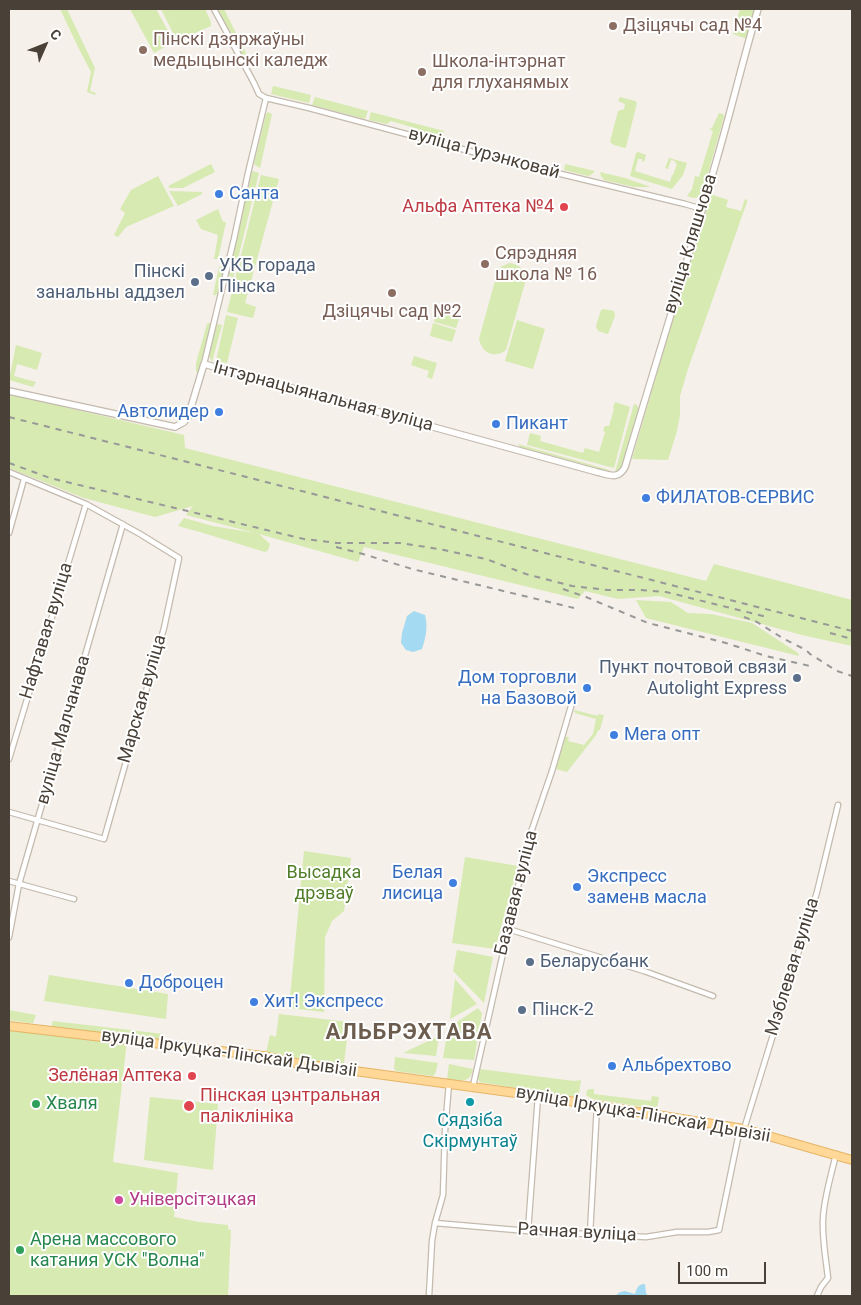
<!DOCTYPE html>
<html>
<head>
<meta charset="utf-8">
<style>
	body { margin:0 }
	#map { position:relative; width:861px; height:1305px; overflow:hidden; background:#f5f0e9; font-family:Roboto,sans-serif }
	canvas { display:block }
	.frame { position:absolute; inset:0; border:10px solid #494037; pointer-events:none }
	.north { position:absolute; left:20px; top:20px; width:50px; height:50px; -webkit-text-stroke:4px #fff; paint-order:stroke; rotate:46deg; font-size:14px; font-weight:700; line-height:20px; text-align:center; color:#494037 }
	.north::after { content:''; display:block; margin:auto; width:18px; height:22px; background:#494037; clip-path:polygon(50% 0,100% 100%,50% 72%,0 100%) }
	.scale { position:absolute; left:678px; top:1262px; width:88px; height:22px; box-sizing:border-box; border:2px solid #494037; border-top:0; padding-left:6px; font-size:15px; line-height:18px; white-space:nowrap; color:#494037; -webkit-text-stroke:4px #fff; paint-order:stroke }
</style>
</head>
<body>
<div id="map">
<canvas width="861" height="1305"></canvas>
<div class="frame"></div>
<div class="north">С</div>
<div class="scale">100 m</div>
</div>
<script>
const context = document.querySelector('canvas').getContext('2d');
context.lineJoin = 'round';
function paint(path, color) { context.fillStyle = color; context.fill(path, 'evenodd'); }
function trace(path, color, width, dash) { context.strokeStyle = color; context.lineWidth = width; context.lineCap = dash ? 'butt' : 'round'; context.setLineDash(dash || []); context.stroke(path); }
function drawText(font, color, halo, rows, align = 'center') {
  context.font = font + ' Roboto,sans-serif'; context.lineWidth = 4; context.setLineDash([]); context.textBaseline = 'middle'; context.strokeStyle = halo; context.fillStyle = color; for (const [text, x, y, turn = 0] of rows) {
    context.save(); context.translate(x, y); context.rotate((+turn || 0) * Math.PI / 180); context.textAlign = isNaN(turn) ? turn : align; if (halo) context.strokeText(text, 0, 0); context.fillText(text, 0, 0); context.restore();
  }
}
paint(new Path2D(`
	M60 9H67L95 68 90 91 96 93 95 95 87 92 91 72 79 49Z
	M130 9H156L174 42 154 53Z
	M161 9H205L211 22V26L177 41Z
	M218 9H224L246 53 245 55H242Z
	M740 9H755L747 39 733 34Z
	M273 86 311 95 309 103 271 94Z
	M315 97 368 111 365 119 312 105Z
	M620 97 635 101 637 103 626 147 625 148 614 145 610 142 618 111 624 109 625 104 618 101Z
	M268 112 272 114 260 168 255 165 254 163 266 114Z
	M371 112 444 131 441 139 421 133 418 129 391 121 387 124 369 120Z
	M719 113 723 114 724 117 703 191C699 199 695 199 687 196L692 189 695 176 699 177 713 131 709 129 712 128Z
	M638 152 646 155 644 162 642 161V159H638L635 171 670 182 672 175H673L677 164 675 163V161L671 160 668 169 665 168 669 158 687 163 683 175 672 189 630 176 636 153Z
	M211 164 215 172 183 188H170L168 186Z
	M565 164 595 171 591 175 588 176 564 170Z
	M252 171 259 173 233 279 228 274Z
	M600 172 625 178 651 187H634L604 180 601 176Z
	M261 175 279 179 245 303 256 307 253 318 227 312Z
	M158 176 174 206 126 227 118 237 114 235 125 213 120 209 131 190Z
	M169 191 202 192V194L178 206Z
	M710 194 728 200 726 207 741 211 745 199 747 200V202L688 369 680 396V415L677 431 668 460 632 459 696 239 705 216Z
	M218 209 223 222H226L218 259H214L218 235 201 229 196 220Z
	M510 263C520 265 524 269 526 279L506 350C494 359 482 353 479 339L498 270 502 266Z
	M221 266H222L224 269 219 291 216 295H213L219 267Z
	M437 309 460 316 456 328 434 322Z
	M604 309 614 311 615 316 608 334 598 331 596 326 601 310Z
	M226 315 238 318 227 363 216 361Z
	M517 320 545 329 533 369 505 361Z
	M209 323H211L198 374 196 371V363L207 324Z
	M433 323 456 330 452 342 430 336Z
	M217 324 222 325 212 362 209 356V351Z
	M16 345 42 353 37 370 17 364 14 376 36 382 33 387 9 380Z
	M414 356 437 363 432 379 427 377 429 371 411 365Z
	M9 394 184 435 185 448 706 581 714 564 852 600V646L802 635 659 596 618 599 585 591 578 599 364 547 358 562 259 534 270 544 268 550 265 552 200 532 178 526 184 518 213 526 255 533 186 515 193 506 155 517 84 498 9 468Z
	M615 402 630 407 614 468 527 445 530 433 541 436 540 441 583 453 585 448 599 452 605 432 603 431 605 426H609L614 409 613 408Z
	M634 404 637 405 639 409 623 467 618 472H615Z
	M518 444 606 469 611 471H607L520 447Z
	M636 600 671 602 688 613 711 614 752 623 798 653 799 656 646 618Z
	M574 710 598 716V714L604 715 600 730H598L596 735 567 772 556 769 565 737H568L569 738 568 741 584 745 593 734 596 719 575 713 574 711Z
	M304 851 351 858 344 911 332 921 325 937 324 1012 289 1008Z
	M465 857 518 866 495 949 452 943Z
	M457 950 493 957 484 1003 453 971Z
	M49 975 168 994 166 1019 44 1001Z
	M455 979 477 1004 450 1019Z
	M478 1008 482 1013 474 1060 443 1058 448 1028Z
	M9 1010 36 1015 33 1023H30L9 1020Z
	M279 1014 349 1022 344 1063 342 1065 266 1053 270 1035 276 1037Z
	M53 1021 164 1034 163 1036 159 1039 52 1027V1023Z
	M9 1028 127 1041 113 1162 178 1173 174 1217 199 1222 228 1225V1229L231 1230 228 1296H9Z
	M439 1036 436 1056 403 1053Z
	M395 1057 438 1063 435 1074 433 1076 396 1071 394 1069Z
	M449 1064 473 1069C470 1085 459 1080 447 1079Z
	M479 1069 574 1081 581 1080 579 1094 575 1097 484 1083 480 1082 478 1079Z
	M591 1089H594V1094L651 1101 652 1096 659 1097 657 1109 592 1099 586 1095 587 1090Z
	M150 1097 218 1104 213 1170 144 1160Z`), '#d6eab1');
paint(new Path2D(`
	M414 611 425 615C428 627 426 637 422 649L413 652 406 650 401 643 402 633 407 616Z
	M645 1284 646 1293 648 1296H615L620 1292 625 1291 635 1294C637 1288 638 1284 645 1284Z`), '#a5daf3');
const minor = new Path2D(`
	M214 9 254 83 259 94 266 98 309 108 503 160 685 204 702 209
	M204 364 234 239 248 173 266 98
	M9 472 86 504 140 534 179 558 164 628 104 839 9 812
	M9 533 24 479
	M9 759 86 504
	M9 881 74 899
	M508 929 644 971 713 996
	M9 937 19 884 123 524
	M473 1086 529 838 552 771 572 703
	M744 1129 817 892 838 805
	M435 1223 528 1231 646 1237 677 1232H708L719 1230 740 1128
	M528 1231 538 1096
	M590 1234 597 1105
	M429 1296 432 1241 435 1223 443 1195 445 1131 449 1083
	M817 1296 821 1287 828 1278C826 1259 822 1239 823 1219 824 1198 831 1176 836 1154`);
const tertiary = new Path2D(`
	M9 391 175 427 184 422 188 417 204 364 597 472C610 475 618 480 625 467 655 365 687 264 716 162 731 111 743 59 758 9`);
const primary = new Path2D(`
	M9 1026 263 1056 296 1063 538 1096 744 1129 852 1160`);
trace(minor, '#c4baae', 7);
trace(tertiary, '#c4baae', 8);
trace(primary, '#e7b465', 10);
trace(minor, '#fff', 4.5);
trace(tertiary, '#fff', 5.5);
trace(primary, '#ffd898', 8);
trace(new Path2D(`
	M9 417 148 452 852 631
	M9 463 50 478 304 539 337 543H401L444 550 486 559 526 574 572 586 608 590H641L666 592 767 617
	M336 547 363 554 412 569 574 608
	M563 589 586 597 648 623 726 643 766 656 810 666
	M744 617 757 622 784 639 806 650 810 654 837 671 852 676
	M830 633 852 639`), '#989898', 2, [6, 6]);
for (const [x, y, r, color] of [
	[613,26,5,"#8d6e63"],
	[143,50,5,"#8d6e63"],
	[422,72,5,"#8d6e63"],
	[219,194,5,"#3f7fe0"],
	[564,207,5,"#e0444e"],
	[485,264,5,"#8d6e63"],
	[209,276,5,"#5c6f8a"],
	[195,282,5,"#5c6f8a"],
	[392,293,5,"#8d6e63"],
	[219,412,5,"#3f7fe0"],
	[496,424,5,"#3f7fe0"],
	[646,498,5,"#3f7fe0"],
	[797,678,5,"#5c6f8a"],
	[587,688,5,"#3f7fe0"],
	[614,735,5,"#3f7fe0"],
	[453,883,5,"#3f7fe0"],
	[577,887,5,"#3f7fe0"],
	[530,962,5,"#5c6f8a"],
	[129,983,5,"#3f7fe0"],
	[254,1002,5,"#3f7fe0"],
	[522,1010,5,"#5c6f8a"],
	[612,1066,5,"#3f7fe0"],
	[192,1076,5,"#e0444e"],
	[470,1102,5,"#0f9aa8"],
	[36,1104,5,"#2e9e5b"],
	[189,1106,6,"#e0444e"],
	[119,1200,5,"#d1479c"],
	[20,1250,5,"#2e9e5b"]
]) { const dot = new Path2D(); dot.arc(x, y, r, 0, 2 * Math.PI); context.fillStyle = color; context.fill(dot); trace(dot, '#fff', 2); }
drawText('18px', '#785e54', '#fff', [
	["Дзіцячы сад №4",623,26],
	["Пінскі дзяржаўны",153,40],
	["медыцынскі каледж",153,61],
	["Школа-інтэрнат",432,62],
	["для глуханямых",432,83],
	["Сярэдняя",495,254],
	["школа № 16",495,275],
	["Дзіцячы сад №2",392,312,"center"]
], 'left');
drawText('18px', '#494037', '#fff', [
	["вуліца Гурэнковай",484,154,15],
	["вуліца Кляшчова",691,244,-73],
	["Інтэрнацыянальная вуліца",323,397,15],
	["Нафтавая вуліца",47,631,-73],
	["Марская вуліца",143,699,-74],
	["вуліца Малчанава",64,730,-74],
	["Базавая вуліца",517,893,-76],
	["Мэблевая вуліца",793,967,-73],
	["вуліца Іркуцка-Пінскай Дывізіі",229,1054,8],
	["вуліца Іркуцка-Пінскай Дывізіі",643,1115,10],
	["Рачная вуліца",577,1233,3]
]);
drawText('18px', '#366cbe', '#fff', [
	["Санта",229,194],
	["Автолидер",209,412,"right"],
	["Пикант",506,424],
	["ФИЛАТОВ-СЕРВИС",656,498],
	["Дом торговли",577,678,"right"],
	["на Базовой",577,699,"right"],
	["Мега опт",624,735],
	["Белая",443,873,"right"],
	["лисица",443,894,"right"],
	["Экспресс",587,877],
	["заменв масла",587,898],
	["Доброцен",139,983],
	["Хит! Экспресс",264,1002],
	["Альбрехтово",622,1066]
], 'left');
drawText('18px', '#be3a42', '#fff', [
	["Альфа Аптека №4",554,207],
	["Зелёная Аптека",182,1076],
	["Пінская цэнтральная",200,1096,"left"],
	["паліклініка",200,1117,"left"]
], 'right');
drawText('18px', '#4e5e75', '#fff', [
	["УКБ горада",219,266],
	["Пінска",219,287],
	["Пінскі",185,272,"right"],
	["занальны аддзел",185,293,"right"],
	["Пункт почтовой связи",787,668,"right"],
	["Autolight Express",787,689,"right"],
	["Беларусбанк",540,962],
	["Пінск-2",532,1010]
], 'left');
drawText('18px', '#507d28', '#fff', [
	["Высадка",324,873],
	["дрэваў",324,894]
]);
drawText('18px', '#27864d', '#fff', [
	["Хваля",46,1104],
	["Арена массового",30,1240],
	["катания УСК \"Волна\"",30,1261]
], 'left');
drawText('18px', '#0d838f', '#fff', [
	["Сядзіба",470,1121],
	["Скірмунтаў",470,1142]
]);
drawText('18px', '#b23c85', '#fff', [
	["Універсітэцкая",129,1200]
], 'left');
context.letterSpacing = '1px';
drawText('bold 22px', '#6c5d4e', '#fff', [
	["АЛЬБРЭХТАВА",409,1033]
]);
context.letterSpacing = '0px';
</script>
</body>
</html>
